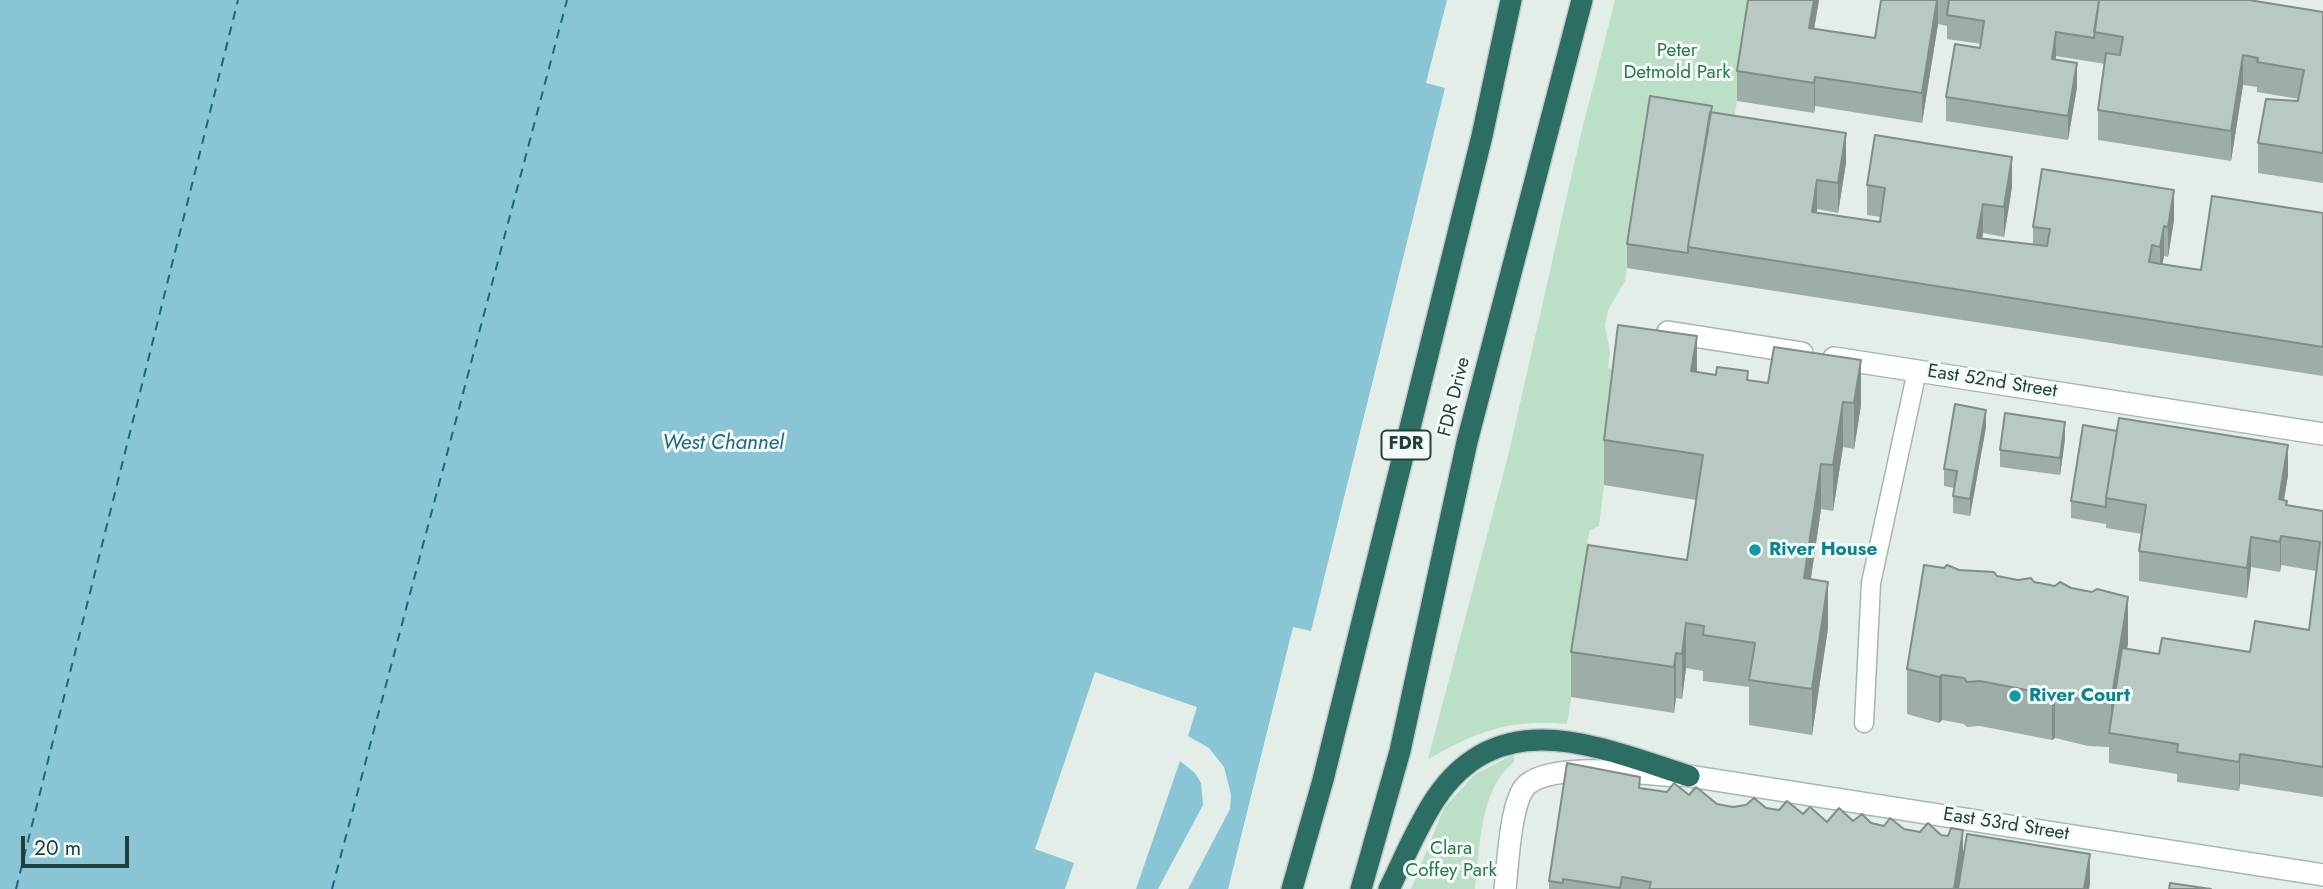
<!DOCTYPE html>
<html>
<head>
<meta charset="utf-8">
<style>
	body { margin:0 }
	#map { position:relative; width:2323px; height:889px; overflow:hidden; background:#e3eee9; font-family:Jost,sans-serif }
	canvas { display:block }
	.scale { position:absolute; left:21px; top:836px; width:108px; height:32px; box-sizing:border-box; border:4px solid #22403a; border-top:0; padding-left:9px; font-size:21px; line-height:24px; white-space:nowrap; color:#22403a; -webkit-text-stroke:5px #f4faf7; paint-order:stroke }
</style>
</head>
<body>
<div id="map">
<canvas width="2323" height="889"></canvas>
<div class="scale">20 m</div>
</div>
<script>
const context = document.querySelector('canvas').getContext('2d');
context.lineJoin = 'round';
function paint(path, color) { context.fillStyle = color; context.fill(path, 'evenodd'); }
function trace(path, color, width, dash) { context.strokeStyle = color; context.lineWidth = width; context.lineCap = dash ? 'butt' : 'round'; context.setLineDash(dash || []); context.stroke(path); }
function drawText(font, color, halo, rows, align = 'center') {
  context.font = font + ' Jost,sans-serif'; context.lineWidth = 6; context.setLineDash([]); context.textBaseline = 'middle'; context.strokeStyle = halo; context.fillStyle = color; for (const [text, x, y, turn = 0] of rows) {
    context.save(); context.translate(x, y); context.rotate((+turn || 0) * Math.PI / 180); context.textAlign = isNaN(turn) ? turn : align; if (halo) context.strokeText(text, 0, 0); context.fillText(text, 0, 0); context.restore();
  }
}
paint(new Path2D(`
	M1615 0H1753L1730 145 1650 120 1625 281 1608 310 1605 325 1610 352 1608 368 1618 370 1599 526 1590 530 1587 542 1595 550 1567 724C1510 718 1476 732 1428 759L1509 452 1580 138Z
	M1514 754V762C1479 789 1480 849 1475 889H1411L1444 808 1474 775Z`), '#bbdfc7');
paint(new Path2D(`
	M0 0H1447L1426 83 1445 88 1311 631 1293 627 1228 889H0Z`), '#89c5d5');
paint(new Path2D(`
	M1095 672 1197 707 1188 736 1209 748 1224 767 1231 795 1230 809 1188 889H1158L1203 805 1201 783 1195 773 1180 761 1136 889H1065L1074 863 1035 849Z`), '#e3eee9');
trace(new Path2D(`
	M16 889 238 0
	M332 889 567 0`), '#19687f', 2, [9, 7]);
const service = new Path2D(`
	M1864 723 1871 583 1917 371`);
const minor = new Path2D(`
	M1668 332 1802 353
	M1834 358 2323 434
	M1505 889C1508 864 1510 808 1524 788 1545 760 1644 774 1677 776`);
const secondary = new Path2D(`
	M1689 776 2323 875`);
const motorway = new Path2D(`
	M1292 889 1323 780 1482 136 1511 0
	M1361 889 1400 751 1467 442 1582 0
	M1389 889C1404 859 1417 826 1436 798 1501 702 1601 748 1689 776`);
trace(service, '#a5b6b1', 21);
trace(minor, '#a5b6b1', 24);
trace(secondary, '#a1bab2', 24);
trace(motorway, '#c1cac8', 24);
trace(service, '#fff', 18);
trace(minor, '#fff', 21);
trace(secondary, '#fff', 21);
trace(motorway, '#2c6e64', 21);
paint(new Path2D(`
	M1819 0 1814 29 1875 38 1881 0H2249L2323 12V183L2258 173V143L2298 101 2299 99 2257 92V87L2243 85 2231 161 2098 140V110L2105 64 2056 56V59L2077 87 2068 140 1946 121V97L1980 48 1981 44 1947 39V26L1938 24 1922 123 1815 106 1814 113 1737 101V71Z
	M1712 112 1846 163 1838 213 1817 209V213L1880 222 1881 217 1867 215V185L2012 187 2004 237 1983 233 1982 238 2033 244V227L2174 220 2168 257 2164 256 2162 264 2201 270 2323 213V376L1627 268V244Z
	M1697 372 1768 383 1861 405 1854 449 1843 447 1833 511 1821 509 1811 579 1828 628 1812 735 1749 725V687L1703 681V671L1686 668 1682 699 1676 698 1674 713 1571 697V652L1687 560 1696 500 1604 485V440Z
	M1986 427 1970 516 1953 513V496L1954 488 1944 486V469Z
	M2065 439 2060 475 2000 467V450Z
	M2288 475 2284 500 2287 506 2323 511V797L2240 784 2239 791 2177 782V774L2109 763V747L2088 746 2055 738 2052 740 1980 726 1967 727 1964 724 1942 720 1939 723 1907 714V669L1959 570 2034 582 2128 643 2127 649 2159 654 2250 652 2309 630 2316 571 2281 565 2280 572 2251 567 2247 598 2139 581V551L2142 534 2106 528V524L2071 518V501Z
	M1640 788 1689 795 1717 804 1733 807 1766 808 1803 814 1827 822 1853 821 1904 829 1963 856 2090 883 2089 889H1549V881Z`), '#9eada8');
paint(new Path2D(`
	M1814 0H1819L1809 58V28Z
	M1937 0H1938V24L1922 123V93Z
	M2056 32V56L2052 83V59Z
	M2243 55V85L2231 161V131Z
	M2077 63V87L2068 140V116Z
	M1815 77V106L1814 113V83Z
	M1846 133V163L1838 213V183Z
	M2012 157V187L2004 237V207Z
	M1817 180V209L1812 242V212Z
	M2174 190V220L2168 257V227Z
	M1983 204V233L1977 268V238Z
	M2164 226V256L2160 276V247Z
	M1697 336V381L1691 371Z
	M1861 360V405L1854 449V403Z
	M1843 402V447L1833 511V465Z
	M1986 410V427L1970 516V499Z
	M2065 422V439L2060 475V458Z
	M2288 445V475L2279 529V499Z
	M1821 464V509L1804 624V578Z
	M2281 536V565L2280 572V542Z
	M2251 537V567L2247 598V568Z
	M1828 582V628L1812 735V689Z
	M2128 597V643L2113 734H2111V702Z
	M1686 623V668L1682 699V654Z
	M1676 653V698L1674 713V667Z
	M1942 675V720L1939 723V677Z
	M2055 693V738L2052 740V695Z
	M2240 754V784L2239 791V762Z
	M1963 830V859L1959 889H1954Z
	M2090 854V883L2089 889H2084Z`), '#818d88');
const building = new Path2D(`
	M1748 0H1814L1809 28 1875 38 1881 0H1937L1922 93 1815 77 1814 83 1737 71Z
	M1949 0H2099L2094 38 2056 32 2052 59 2077 63 2068 116 1946 97 1955 44 1980 48 1984 21 1947 15Z
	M2099 0H2249L2323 12V153L2258 143 2266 99 2298 101 2304 70 2257 62 2258 58 2243 55 2231 131 2098 110 2106 53 2120 55 2123 37 2094 32Z
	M1650 96 1712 106 1688 247V253L1627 244Z
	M1710 112 1846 133 1838 183 1817 180 1812 212 1880 222 1885 188 1867 185 1875 135 2012 157 2004 207 1983 204 1977 238 2047 246 2050 229 2033 227 2042 169 2174 190 2168 227 2164 226 2160 247 2152 245 2149 262 2180 267 2201 270 2212 196 2323 213V347L1688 247Z
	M1618 325 1697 336 1691 371 1716 375 1717 367 1748 371 1747 380 1768 383 1774 347 1861 360 1854 403 1843 402 1833 465 1821 464 1804 578 1828 582 1812 689 1749 680 1755 643 1703 635 1704 626 1686 623 1682 654 1676 653 1674 667 1571 652 1588 545 1687 560 1703 455 1604 440Z
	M1955 404 1986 410 1970 499 1953 496 1957 471 1944 469Z
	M2005 413 2065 422 2060 458 2000 450Z
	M2119 418 2288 445 2279 499 2287 501 2286 505 2323 511V767L2240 754 2239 762 2177 752 2178 744 2109 733 2122 648 2159 654 2162 638 2250 652 2255 621 2309 630 2320 542 2281 536 2280 542 2251 537 2247 568 2139 551 2146 505 2106 498Z
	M2083 425 2117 431 2106 498V507L2071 501Z
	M1924 565 1944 568 1947 565 1959 570 1994 572 1997 576 2018 580 2031 578 2034 582 2055 586 2060 582 2071 588 2092 592 2097 589 2128 597 2111 702 2088 701 2055 693 2052 695 1980 681 1967 682 1964 678 1942 675 1939 677 1907 669Z
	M1567 763 1640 777 1639 788 1667 792 1674 783 1689 795 1696 787 1717 804 1733 807 1746 805 1754 798 1766 808 1779 810 1787 801 1803 814 1810 807 1827 822 1839 808 1853 821 1862 814 1871 823 1884 826 1890 818 1904 829 1920 832 1928 823 1941 835 1948 836 1951 828 1963 830 1954 889H1649L1651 882 1622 877 1620 888 1563 879V883L1549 881Z
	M1967 834 2090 854 2084 889H1958Z
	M2170 883 2211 889H2169Z`);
paint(building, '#b8c9c3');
trace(building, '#818d88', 2);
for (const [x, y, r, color] of [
	[1755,550,7,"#0f9aa8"],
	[2015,696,7,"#0f9aa8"]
]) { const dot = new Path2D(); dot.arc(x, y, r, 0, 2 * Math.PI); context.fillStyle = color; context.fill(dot); trace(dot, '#f4faf7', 2.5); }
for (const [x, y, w] of [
	[1406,445,49]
]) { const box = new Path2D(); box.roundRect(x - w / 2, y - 14.5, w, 29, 5); context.fillStyle = '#f4faf7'; context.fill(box); trace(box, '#22403a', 2); }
drawText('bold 18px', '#22403a', null, [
	["FDR",1406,445]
]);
drawText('19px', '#2a794d', '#f4faf7', [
	["Peter",1677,51],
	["Detmold Park",1677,73],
	["Clara",1451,849],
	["Coffey Park",1451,871]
]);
drawText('19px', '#22403a', '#f4faf7', [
	["East 52nd Street",1992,382,9],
	["FDR Drive",1455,397,-76],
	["East 53rd Street",2006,825,9]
]);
drawText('bold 19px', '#0d838f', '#f4faf7', [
	["River House",1769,550],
	["River Court",2029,696]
], 'left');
drawText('italic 21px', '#19687f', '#f4faf7', [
	["West Channel",723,444]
]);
</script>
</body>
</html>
